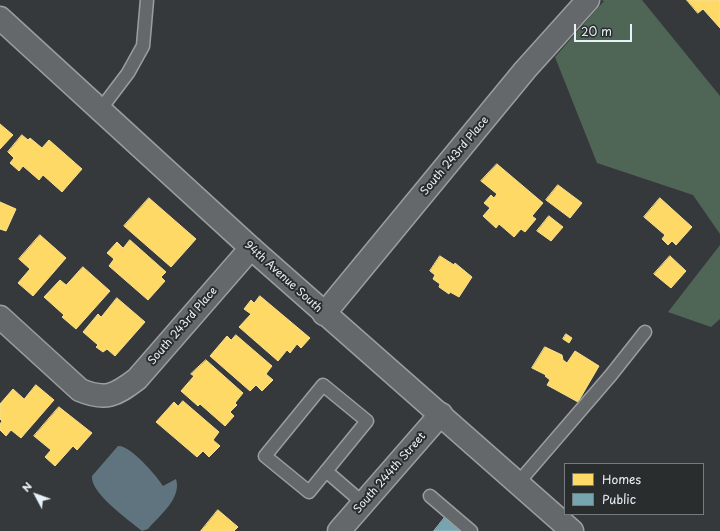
<!DOCTYPE html>
<html>
<head>
<meta charset="utf-8">
<style>
	body { margin:0 }
	#map { position:relative; width:720px; height:531px; overflow:hidden; background:#36393b; font-family:"Playpen Sans",sans-serif }
	canvas { display:block }
	.legend { position:absolute; left:564px; top:463px; width:140px; height:52px; box-sizing:border-box; background:#2a2d2e; border:1px solid #767b7f; margin:0; padding:5px 7px; list-style:none; font-size:12px; color:#e8f1f8 }
	.legend li { display:flex; align-items:center; gap:8px; height:20px }
	.legend b { width:20px; border:1px solid #767b7f }
	.north { position:absolute; left:16px; top:475px; width:40px; height:40px; -webkit-text-stroke:3px #2a2d2e; paint-order:stroke; rotate:311deg; font-size:11px; font-weight:700; line-height:16px; text-align:center; color:#e8f1f8 }
	.north::after { content:''; display:block; margin:auto; width:14px; height:18px; background:#e8f1f8; clip-path:polygon(50% 0,100% 100%,50% 72%,0 100%) }
	.scale { position:absolute; left:574px; top:24px; width:58px; height:18px; box-sizing:border-box; border:2px solid #e8f1f8; border-top:0; padding-left:5px; font-size:12px; line-height:14px; white-space:nowrap; color:#e8f1f8; -webkit-text-stroke:3px #2a2d2e; paint-order:stroke }
</style>
</head>
<body>
<div id="map">
<canvas width="720" height="531"></canvas>
<ul class="legend">
<li><b style="height:11px;background:#ffd966"></b>Homes</li>
<li><b style="height:11px;background:#76a5af"></b>Public</li>
</ul>
<div class="north">N</div>
<div class="scale">20 m</div>
</div>
<script>
const context = document.querySelector('canvas').getContext('2d');
context.lineJoin = 'round';
function paint(path, color) { context.fillStyle = color; context.fill(path, 'evenodd'); }
function trace(path, color, width, dash) { context.strokeStyle = color; context.lineWidth = width; context.lineCap = dash ? 'butt' : 'round'; context.setLineDash(dash || []); context.stroke(path); }
function drawText(font, color, halo, rows, align = 'center') {
  context.font = font + ' "Playpen Sans",sans-serif'; context.lineWidth = 4; context.setLineDash([]); context.textBaseline = 'middle'; context.strokeStyle = halo; context.fillStyle = color; for (const [text, x, y, turn = 0] of rows) {
    context.save(); context.translate(x, y); context.rotate((+turn || 0) * Math.PI / 180); context.textAlign = isNaN(turn) ? turn : align; if (halo) context.strokeText(text, 0, 0); context.fillText(text, 0, 0); context.restore();
  }
}
paint(new Path2D(`
	M601 0H642L720 96V234L693 195 597 163 555 57 604 1Z
	M720 245V319L711 327 668 312Z`), '#4f6657');
paint(new Path2D(`
	M118 446C130 445 157 476 163 486L176 479C182 498 160 515 148 529L142 531C129 520 90 493 92 476Z`), '#60747f');
const homes = new Path2D(`
	M687 0H720V28L703 9 698 13Z
	M0 124 13 135 0 149Z
	M22 135 28 140 30 138 42 148 49 140 82 169 62 192 43 175 39 180 23 166 19 171 10 163 14 158 8 152Z
	M497 164 543 203 532 216 536 219 525 232 521 229 514 237 499 224 496 228 483 216 490 208 484 203 491 195 494 198 497 194 481 181Z
	M558 185 582 203 570 218 546 200Z
	M149 198 196 239 171 267 124 226Z
	M660 198 692 227 676 245 672 241 668 245 662 239 665 235 644 217Z
	M0 202 16 209 6 231 0 229Z
	M549 216 563 227 551 241 537 231Z
	M40 235 66 258 33 296 18 283 30 269 19 259Z
	M130 240 166 272 161 277 165 281 148 300 109 266 114 259 107 253 117 242 123 248Z
	M440 256 454 265 455 263 472 277 459 297 450 292 449 294 439 287 440 284 433 279 435 275 430 271Z
	M670 256 686 271 671 288 654 274Z
	M83 267 110 291 76 329 62 317 64 315 44 297 60 280 66 285Z
	M260 296 310 338 301 348 297 344 290 353 287 350 278 361 239 327 251 314 244 309 251 300 254 303Z
	M117 298 145 322 115 356 107 349 103 352 96 347 98 345 83 332 98 314 101 317Z
	M566 334 572 338 569 343 563 339Z
	M236 335 272 366 266 374 273 380 262 391 256 385 250 391 210 356 227 336 231 340Z
	M545 347 562 355 563 360 567 363 575 351 599 366 578 402 547 385 550 380 545 376 546 375 532 368Z
	M206 360 243 393 235 403 237 405 230 412 234 416 225 426 200 404 198 406 181 391 194 376 191 374Z
	M36 385 54 400 21 438 11 430 6 436 0 430V424L2 421 0 419V404L13 389 24 399Z
	M183 401 219 432 213 440 220 446 209 457 203 451 197 457 156 422 174 402 178 406Z
	M59 407 92 433 77 450 73 446 55 466 45 457 51 450 34 436Z
	M218 510 238 527 234 531H201Z`);
paint(homes, '#ffd966');
trace(homes, '#f8e092', 1);
const public = new Path2D(`
	M446 516 464 531H434Z`);
paint(public, '#76a5af');
trace(public, '#98bcc5', 1);
const service = new Path2D(`
	M100 110 128 73 143 46 147 0
	M323 385 367 421 309 492 265 456Z
	M326 471 363 503
	M518 483 611 375 645 332
	M430 496 471 531`);
const minor = new Path2D(`
	M324 314 525 70 588 0
	M0 317 80 390C106 401 116 395 137 379L251 248
	M339 531 441 414`);
const tertiary = new Path2D(`
	M0 18 251 248 572 531`);
trace(service, '#9b9ea0', 15);
trace(minor, '#9b9ea0', 25);
trace(tertiary, '#9b9ea0', 25);
trace(service, '#65686b', 12);
trace(minor, '#65686b', 22);
trace(tertiary, '#65686b', 22);
drawText('11px', '#e8f1f8', '#2a2d2e', [
	["South 243rd Place",455,156,-50],
	["94th Avenue South",283,277,42],
	["South 243rd Place",183,326,-49],
	["South 244th Street",390,473,-49]
]);
</script>
</body>
</html>
